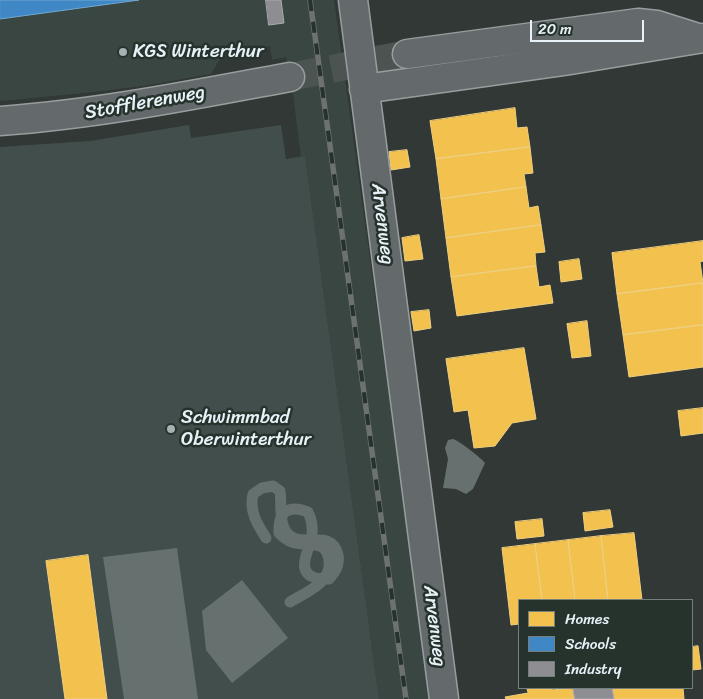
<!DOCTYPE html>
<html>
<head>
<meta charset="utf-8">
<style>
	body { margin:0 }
	#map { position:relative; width:703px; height:699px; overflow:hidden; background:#313835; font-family:Sriracha,sans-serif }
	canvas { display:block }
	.legend { position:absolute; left:518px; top:599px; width:175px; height:90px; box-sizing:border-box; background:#26332d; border:1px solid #747f7e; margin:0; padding:6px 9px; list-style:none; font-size:15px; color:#e8f1f8 }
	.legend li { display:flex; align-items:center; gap:10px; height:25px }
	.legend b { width:25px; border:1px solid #747f7e }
	.scale { position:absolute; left:530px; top:20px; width:114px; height:22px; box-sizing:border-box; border:2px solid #e8f1f8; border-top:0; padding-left:6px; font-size:15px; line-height:18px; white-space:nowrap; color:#e8f1f8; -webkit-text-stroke:4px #26332d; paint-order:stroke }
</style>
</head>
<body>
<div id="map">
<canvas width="703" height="699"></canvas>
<ul class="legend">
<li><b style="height:14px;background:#f2c14e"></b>Homes</li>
<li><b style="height:14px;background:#3f88c5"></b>Schools</li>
<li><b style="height:14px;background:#8d8d92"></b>Industry</li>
</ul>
<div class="scale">20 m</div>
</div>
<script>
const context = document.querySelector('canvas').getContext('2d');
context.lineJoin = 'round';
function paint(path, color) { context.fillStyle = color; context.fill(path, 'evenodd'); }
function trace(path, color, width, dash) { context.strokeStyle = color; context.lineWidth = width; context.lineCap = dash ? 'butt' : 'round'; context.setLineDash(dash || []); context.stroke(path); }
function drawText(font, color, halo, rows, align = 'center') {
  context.font = font + ' Sriracha,sans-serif'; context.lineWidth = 5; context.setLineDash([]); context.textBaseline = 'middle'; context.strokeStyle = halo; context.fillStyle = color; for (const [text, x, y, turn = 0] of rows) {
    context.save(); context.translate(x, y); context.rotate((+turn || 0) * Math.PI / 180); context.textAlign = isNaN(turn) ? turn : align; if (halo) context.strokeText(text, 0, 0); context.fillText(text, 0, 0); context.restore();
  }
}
paint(new Path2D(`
	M0 0H334L431 699H379L305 157H301L292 87 286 57 272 60 270 46 221 57 211 74 143 86 85 93 0 101Z`), '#3a4641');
paint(new Path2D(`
	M189 125 191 138 281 125 286 159 305 156 379 699H0V147L90 141Z`), '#424e4b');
paint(new Path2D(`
	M453 439C460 441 481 458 485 463L473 489 466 494 456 489 443 488 448 459 445 448 448 440Z
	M177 548 198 699H124L103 557Z
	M242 580 288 638 232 683 206 650 202 611Z`), '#66716f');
const homes = new Path2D(`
	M515 108 517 128 527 127 530 147 436 159 430 121Z
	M530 147 533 173 524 174 526 187 441 199 436 159Z
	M407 150 410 167 391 170 389 152Z
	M526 187 529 208 538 206 541 225 446 238 441 199Z
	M541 225 545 252 535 253 536 266 451 277 446 238Z
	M419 235 423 259 405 261 402 238Z
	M703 241V261L700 262 703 283 617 294 612 253Z
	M579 259 582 279 561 282 559 262Z
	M536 266 539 287 550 285 553 303 457 316 451 277Z
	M703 283V325L623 335 617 294Z
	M429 310 431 328 414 331 411 312Z
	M587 321 591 356 572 358 567 324Z
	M703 325V367L629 377 623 335Z
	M524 348 536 419 512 423 495 446 474 448 468 410 454 412 446 359Z
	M703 408V433L681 436 678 411Z
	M610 510 613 527 585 531 583 513Z
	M542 519 544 536 517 539 515 522Z
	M634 533 642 600H608L601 536Z
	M601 536 608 600H575L568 540Z
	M568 540 575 600H542L535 544Z
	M535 544 542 600H519V624L511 625 502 548Z
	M88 555 107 699H65L46 561Z
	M698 646 701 669 692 670V647Z
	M527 688H552V690L573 688 575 699H506L505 697 528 693Z
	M612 688H683L684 699H614Z`);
paint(homes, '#f2c14e');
trace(homes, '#efcf81', 1);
const schools = new Path2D(`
	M0 0H139L0 19Z`);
paint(schools, '#3f88c5');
trace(schools, '#72a8d4', 1);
const industry = new Path2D(`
	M266 0H281L284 23 269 25Z
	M573 688H612L614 699H575Z`);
paint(industry, '#8d8d92');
trace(industry, '#a8abb1', 1);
trace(new Path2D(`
	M266 538C257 524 249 511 253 494L262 488 273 486 280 491C282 504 278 525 289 535 302 548 332 528 338 555 340 565 335 572 329 579 324 578 318 579 313 577 295 570 311 547 312 535 313 526 312 520 308 512 288 504 278 512 279 533 295 550 305 540 322 547 326 549 328 555 329 560 332 583 306 592 290 602`), '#66716f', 11);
trace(new Path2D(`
	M290 77 407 54`), '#4c5452', 28, [28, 14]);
const minor = new Path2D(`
	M353 0 444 699
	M407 54 638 23 657 25 695 37
	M364 89 564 61 703 38
	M0 121C98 114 193 95 290 77`);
trace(minor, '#989d9e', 31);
trace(minor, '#646a6b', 28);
const rail = new Path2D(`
	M310 0 406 699`);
trace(rail, '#6d7170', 5.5);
trace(rail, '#26332d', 4, [11]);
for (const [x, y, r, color] of [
	[123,52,5,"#a8b0b4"],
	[171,429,5,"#a8b0b4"]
]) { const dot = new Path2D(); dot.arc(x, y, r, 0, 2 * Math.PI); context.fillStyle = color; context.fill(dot); trace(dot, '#26332d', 2); }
drawText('19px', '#e8f1f8', '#26332d', [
	["KGS Winterthur",133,52],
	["Schwimmbad",181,418],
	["Oberwinterthur",181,440]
], 'left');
drawText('19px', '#e8f1f8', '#26332d', [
	["Stofflerenweg",145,103,-10],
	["Arvenweg",382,224,83],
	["Arvenweg",434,626,83]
]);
</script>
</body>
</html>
